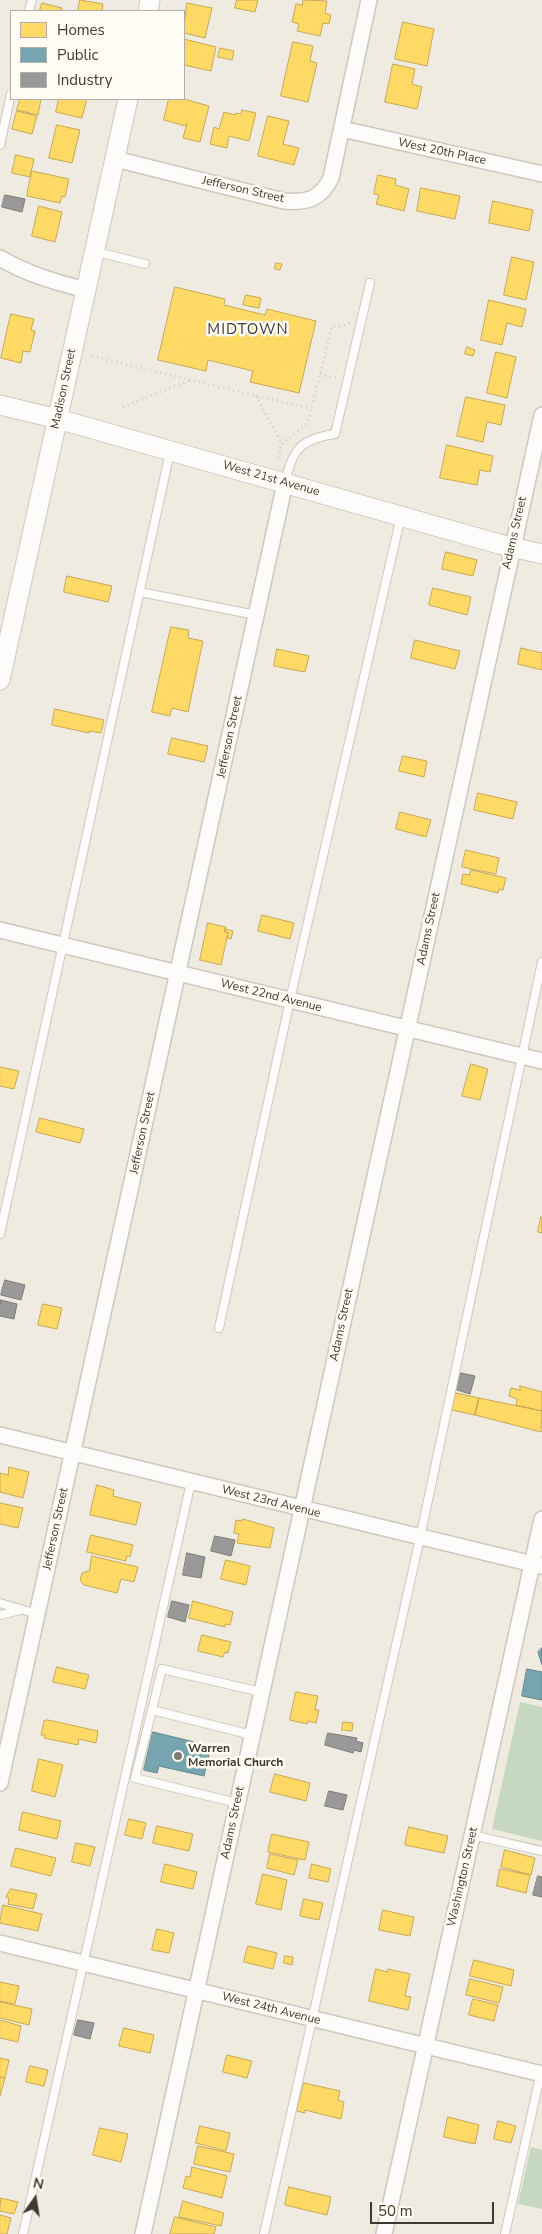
<!DOCTYPE html>
<html>
<head>
<meta charset="utf-8">
<style>
	body { margin:0 }
	#map { position:relative; width:542px; height:2234px; overflow:hidden; background:#f0ebe0; font-family:"Nunito Sans",sans-serif }
	canvas { display:block }
	.legend { position:absolute; left:10px; top:10px; width:175px; height:90px; box-sizing:border-box; background:#fffcf4; border:1px solid #b1aea6; margin:0; padding:6px 9px; list-style:none; font-size:15px; color:#3d3a32 }
	.legend li { display:flex; align-items:center; gap:10px; height:25px }
	.legend b { width:25px; border:1px solid #b1aea6 }
	.north { position:absolute; left:10px; top:2174px; width:50px; height:50px; -webkit-text-stroke:4px #fffcf4; paint-order:stroke; rotate:13deg; font-size:14px; font-weight:700; line-height:20px; text-align:center; color:#3d3a32 }
	.north::after { content:''; display:block; margin:auto; width:18px; height:22px; background:#3d3a32; clip-path:polygon(50% 0,100% 100%,50% 72%,0 100%) }
	.scale { position:absolute; left:370px; top:2202px; width:124px; height:22px; box-sizing:border-box; border:2px solid #3d3a32; border-top:0; padding-left:6px; font-size:15px; line-height:18px; white-space:nowrap; color:#3d3a32; -webkit-text-stroke:4px #fffcf4; paint-order:stroke }
</style>
</head>
<body>
<div id="map">
<canvas width="542" height="2234"></canvas>
<ul class="legend">
<li><b style="height:14px;background:#ffd966"></b>Homes</li>
<li><b style="height:14px;background:#76a5af"></b>Public</li>
<li><b style="height:14px;background:#999"></b>Industry</li>
</ul>
<div class="north">N</div>
<div class="scale">50 m</div>
</div>
<script>
const context = document.querySelector('canvas').getContext('2d');
context.lineJoin = 'round';
function paint(path, color) { context.fillStyle = color; context.fill(path, 'evenodd'); }
function trace(path, color, width, dash) { context.strokeStyle = color; context.lineWidth = width; context.lineCap = dash ? 'butt' : 'round'; context.setLineDash(dash || []); context.stroke(path); }
function drawText(font, color, halo, rows, align = 'center') {
  context.font = font + ' "Nunito Sans",sans-serif'; context.lineWidth = 5; context.setLineDash([]); context.textBaseline = 'middle'; context.strokeStyle = halo; context.fillStyle = color; for (const [text, x, y, turn = 0] of rows) {
    context.save(); context.translate(x, y); context.rotate((+turn || 0) * Math.PI / 180); context.textAlign = isNaN(turn) ? turn : align; if (halo) context.strokeText(text, 0, 0); context.fillText(text, 0, 0); context.restore();
  }
}
paint(new Path2D(`
	M520 1702 542 1707V1841L492 1829Z
	M531 2147 542 2150V2209L518 2204Z`), '#c6d8c0');
const homes = new Path2D(`
	M80 0 103 4 102 11H78Z
	M237 0H258L255 12 235 8Z
	M303 0 327 1 325 13 331 15 329 24 323 23 320 36 297 31 299 24 292 22 296 4 302 5Z
	M42 3 62 8 61 11H40Z
	M187 3 212 8 205 38 184 33Z
	M403 22 434 29 427 66 395 59Z
	M184 39 216 47 211 71 184 65Z
	M293 42 313 46 310 61 317 63 308 102 281 96Z
	M220 48 234 51 232 60 218 57Z
	M393 64 415 69 412 84 422 87 417 109 385 102Z
	M20 99H41L38 115 17 110Z
	M59 99H87L82 118 56 112Z
	M169 99H184L209 106 200 142 183 138 187 123 185 126 164 120Z
	M242 110 256 113 249 141 229 136 227 148 210 144 214 127 219 129 224 112 235 115 236 113 241 114Z
	M17 111 37 116 32 134 12 129Z
	M268 116 289 121 283 144 299 148 294 165 258 156Z
	M57 125 80 130 72 163 49 158Z
	M16 155 34 159 30 177 12 173Z
	M32 171 69 179 65 197 62 196 60 203 27 196Z
	M378 175 396 179 395 185 409 189 404 211 376 204 379 195 374 194Z
	M421 188 460 196 455 219 417 211Z
	M493 201 533 210 529 231 489 223Z
	M39 206 62 212 55 242 32 236Z
	M512 257 534 262 526 300 504 295Z
	M276 263 282 264 280 270 275 269Z
	M175 287 225 299 224 305 265 315 267 309 316 321 299 393 250 382 253 371 208 360 206 371 158 360Z
	M246 295 261 298 259 308 243 305Z
	M489 300 526 309 522 327 507 323 502 345 481 340Z
	M11 314 34 319 31 330 35 331 30 352 23 351 21 363 1 358Z
	M467 347 475 350 473 356 465 354Z
	M496 352 516 357 507 398 487 393Z
	M466 397 505 405 501 425 487 422 483 442 457 436Z
	M447 445 493 456 490 472 480 470 477 485 440 478Z
	M446 552 477 560 473 576 442 569Z
	M67 576 112 586 108 602 64 592Z
	M433 588 471 597 467 615 429 605Z
	M171 627 189 630 188 638 203 641 188 712 172 708 170 716 152 712Z
	M415 640 460 651 455 669 411 658Z
	M521 648 542 653V670L518 664Z
	M277 649 309 656 305 672 274 666Z
	M55 709 104 720 101 733 89 731V733L52 725Z
	M172 738 208 746 204 762 168 754Z
	M403 756 427 761 424 777 399 771Z
	M478 793 517 802 513 819 474 810Z
	M400 812 431 820 426 837 396 829Z
	M466 850 499 858 496 874 462 867Z
	M471 870 506 878 503 890 499 889 498 893 461 884 463 874 469 875Z
	M262 915 294 923 290 939 258 931Z
	M208 923 226 927 225 932 228 933 221 965 200 960Z
	M225 929 233 931 231 939 227 938 228 933 225 932Z
	M471 1064 488 1069 480 1100 462 1096Z
	M0 1067 19 1071 14 1089 0 1086Z
	M40 1118 84 1129 80 1143 36 1132Z
	M541 1217H542V1233L538 1232Z
	M43 1304 62 1308 57 1329 38 1325Z
	M520 1386 542 1392V1411L516 1405 517 1399 509 1396 511 1388 520 1390Z
	M456 1393 479 1398 475 1415 452 1410Z
	M479 1398 542 1411 541 1432 475 1415Z
	M9 1467 29 1472 23 1498 0 1492V1473L8 1475Z
	M97 1485 114 1490 113 1496 141 1503 136 1525 90 1515Z
	M0 1503 23 1508 18 1528 0 1524Z
	M243 1519 274 1528 270 1548 237 1543 239 1534 234 1533 236 1520 242 1521Z
	M91 1535 133 1545 130 1557 127 1556 126 1561 87 1552Z
	M92 1556 138 1567 134 1582 121 1579 117 1593 84 1585 80 1580 82 1573 89 1571Z
	M226 1560 250 1566 246 1585 221 1579Z
	M193 1601 233 1612 230 1625 225 1624V1627L189 1618Z
	M202 1635 231 1642 228 1653 225 1652 223 1657 198 1651Z
	M57 1667 89 1675 85 1689 53 1682Z
	M296 1692 318 1696 315 1710H319L316 1723 308 1721 307 1724 290 1720Z
	M48 1720 98 1731 96 1743 79 1739 78 1745 44 1738 45 1735H41L44 1721Z
	M343 1722 353 1723 352 1731 342 1730Z
	M39 1759 63 1765 55 1797 32 1791Z
	M275 1774 310 1783 306 1801 270 1792Z
	M23 1812 61 1821 57 1839 19 1830Z
	M129 1819 146 1823 142 1839 125 1835Z
	M157 1826 193 1834 189 1851 153 1843Z
	M409 1827 448 1836 444 1853 405 1845Z
	M272 1834 309 1842 305 1860 268 1852Z
	M76 1843 95 1847 90 1866 72 1862Z
	M16 1848 56 1858 51 1876 11 1866Z
	M505 1850 535 1858 531 1875 501 1867Z
	M270 1854 298 1860 294 1875 267 1868Z
	M165 1864 197 1872 193 1889 161 1882Z
	M312 1864 331 1869 328 1882 309 1878Z
	M500 1869 530 1875 526 1893 497 1886Z
	M263 1874 287 1880 281 1910 256 1904Z
	M11 1889 37 1894 33 1909 8 1904 9 1898 6 1897Z
	M304 1899 323 1903 319 1920 300 1916Z
	M3 1905 42 1914 38 1931 0 1923Z
	M383 1910 414 1917 410 1936 379 1930Z
	M157 1929 174 1933 169 1953 152 1950Z
	M248 1946 277 1953 273 1969 244 1962Z
	M285 1956 293 1957 292 1965 284 1963Z
	M474 1960 514 1970 511 1986 470 1976Z
	M376 1969 387 1972 388 1969 410 1974 405 1996 411 1997 408 2010 369 2001Z
	M470 1979 503 1987 499 2003 466 1995Z
	M0 1982 19 1986 15 2004 0 2001Z
	M473 1999 498 2005 494 2021 469 2015Z
	M0 2002 32 2009 29 2025 0 2018Z
	M0 2020 21 2026 18 2042 0 2038Z
	M124 2028 154 2035 150 2053 119 2046Z
	M227 2055 252 2061 247 2078 223 2072Z
	M0 2058 9 2060 5 2078 0 2077Z
	M30 2066 48 2070 44 2086 26 2082Z
	M0 2077 5 2078 0 2096Z
	M304 2083 340 2091 338 2100 344 2102 341 2119 305 2110V2113L297 2111Z
	M448 2117 479 2125 475 2144 444 2137Z
	M498 2121 516 2126 511 2143 494 2139Z
	M200 2126 230 2133 226 2151 196 2143Z
	M100 2128 128 2134 121 2162 93 2155Z
	M198 2146 234 2154 230 2172 194 2164Z
	M192 2167 227 2176 222 2198 183 2188 186 2176 190 2177Z
	M289 2187 331 2197 327 2215 285 2205Z
	M1 2198 18 2202 14 2214 0 2211Z
	M183 2201 224 2213 221 2226 179 2217Z
	M0 2215 11 2218 7 2234H0Z
	M175 2217 216 2227 214 2234H170Z`);
paint(homes, '#ffd966');
trace(homes, '#c5a956', 1);
const public = new Path2D(`
	M542 1648V1665L538 1652Z
	M527 1669 542 1672V1700L522 1696Z
	M153 1732 211 1746 204 1776 159 1766 157 1773 144 1770Z`);
paint(public, '#76a5af');
trace(public, '#65858a', 1);
const industry = new Path2D(`
	M5 195 25 199 22 212 2 207Z
	M5 1280 25 1285 21 1300 1 1295Z
	M1 1300 17 1304 14 1319 0 1316Z
	M461 1373 475 1376 470 1394 457 1390Z
	M215 1536 235 1540 231 1556 211 1551Z
	M187 1553 205 1557 201 1578 183 1575Z
	M172 1601 189 1605 185 1622 168 1617Z
	M328 1733 357 1738 356 1741 363 1743 361 1752 354 1750 353 1753 325 1745Z
	M329 1791 347 1795 343 1810 325 1806Z
	M538 1876 542 1877V1897L533 1895Z
	M78 2020 94 2023 90 2039 74 2035Z`);
paint(industry, '#999');
trace(industry, '#7d7c7a', 1);
const service = new Path2D(`
	M29 11 32 0
	M0 145 11 94
	M94 251 145 264
	M285 483C292 450 300 439 335 434L370 283
	M140 592 256 615
	M0 1234 170 452
	M219 1328 290 1000 401 516
	M0 1603 37 1614
	M0 1615 20 1610
	M152 1710 135 1778 237 1803
	M252 1735 152 1710 162 1669 261 1692
	M472 1835 542 1851
	M23 2234 191 1482
	M264 2234 420 1538 542 962
	M505 2234 541 2072`);
const minor = new Path2D(`
	M342 129 542 174
	M115 159 284 201C307 203 321 199 331 178L369 0
	M0 258C27 274 55 282 86 290
	M0 930 542 1061
	M0 1435 541 1566
	M0 1783 285 483
	M0 1943 542 2074
	M143 2234 542 415
	M384 2234 542 1519`);
const tertiary = new Path2D(`
	M148 11 150 0
	M0 405 58 419 499 544 542 554
	M0 680 128 99`);
trace(service, '#ccc8c0', 10);
trace(minor, '#ccc8c0', 18);
trace(tertiary, '#ccc8c0', 21);
trace(new Path2D(`
	M92 356 311 409
	M320 374 336 378
	M256 396 282 444 308 423 332 326 337 327 350 323
	M123 407 190 380
	M278 458 282 444`), '#cecdc9', 3, [1, 4]);
trace(service, '#fdfcfa', 8);
trace(minor, '#fdfcfa', 15);
trace(tertiary, '#fdfcfa', 19);
for (const [x, y, r, color] of [
	[178,1756,5,"#7c786f"]
]) { const dot = new Path2D(); dot.arc(x, y, r, 0, 2 * Math.PI); context.fillStyle = color; context.fill(dot); trace(dot, '#fffcf4', 2); }
drawText('12px', '#3d3a32', '#fffcf4', [
	["West 20th Place",442,152,12],
	["Jefferson Street",243,190,13],
	["Madison Street",64,389,-78],
	["West 21st Avenue",271,479,16],
	["Adams Street",515,533,-77],
	["Jefferson Street",230,737,-78],
	["Adams Street",429,929,-78],
	["West 22nd Avenue",271,996,14],
	["Jefferson Street",143,1133,-78],
	["Adams Street",342,1325,-78],
	["West 23rd Avenue",271,1502,14],
	["Jefferson Street",56,1529,-78],
	["Adams Street",233,1823,-78],
	["Washington Street",463,1877,-77],
	["West 24th Avenue",271,2009,14]
]);
drawText('bold 12px', '#3d3a32', '#fffcf4', [
	["Warren",188,1749],
	["Memorial Church",188,1763]
], 'left');
context.letterSpacing = '1px';
drawText('15px', '#3d3a32', '#fffcf4', [
	["MIDTOWN",248,330]
]);
context.letterSpacing = '0px';
</script>
</body>
</html>
